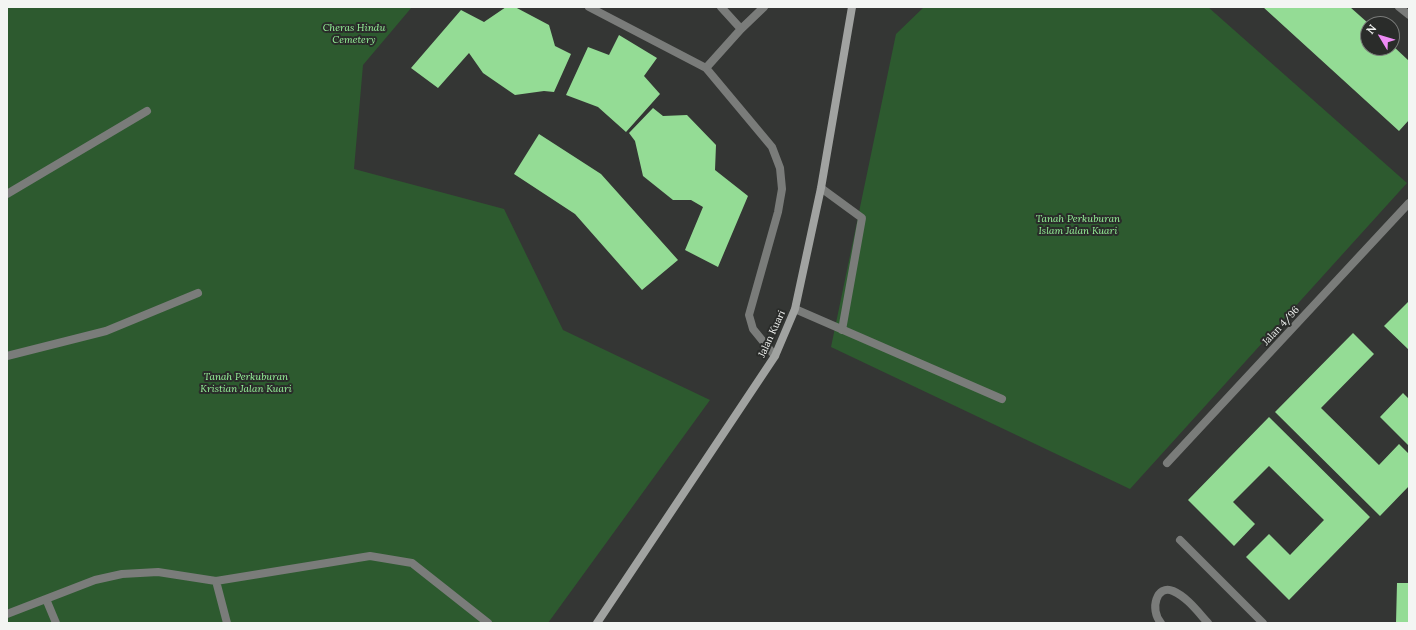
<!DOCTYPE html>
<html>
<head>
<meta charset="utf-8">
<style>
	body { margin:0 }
	#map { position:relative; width:1416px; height:630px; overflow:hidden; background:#343634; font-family:Lora,serif }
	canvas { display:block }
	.frame { position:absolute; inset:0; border:8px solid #f3f5f3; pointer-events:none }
	.north { position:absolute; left:1360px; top:16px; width:40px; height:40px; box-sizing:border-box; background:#2a2c2a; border:1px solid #7a7c7a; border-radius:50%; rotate:308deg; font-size:11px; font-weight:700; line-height:16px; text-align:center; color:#f3f5f3 }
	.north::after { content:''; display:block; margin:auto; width:14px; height:18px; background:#ef8bf6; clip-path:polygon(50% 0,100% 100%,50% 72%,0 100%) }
</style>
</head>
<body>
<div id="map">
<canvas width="1416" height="630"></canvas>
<div class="frame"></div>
<div class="north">N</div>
</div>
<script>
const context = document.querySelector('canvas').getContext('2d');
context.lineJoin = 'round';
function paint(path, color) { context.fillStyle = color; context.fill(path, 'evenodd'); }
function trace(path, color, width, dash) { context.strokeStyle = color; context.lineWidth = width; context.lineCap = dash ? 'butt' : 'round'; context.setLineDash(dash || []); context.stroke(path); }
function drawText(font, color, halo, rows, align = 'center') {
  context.font = font + ' Lora,serif'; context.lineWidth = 4; context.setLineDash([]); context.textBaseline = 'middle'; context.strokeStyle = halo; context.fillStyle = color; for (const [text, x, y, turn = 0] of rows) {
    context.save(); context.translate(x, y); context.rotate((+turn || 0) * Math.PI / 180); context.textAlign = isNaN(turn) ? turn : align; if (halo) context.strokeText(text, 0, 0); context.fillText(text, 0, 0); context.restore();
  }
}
paint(new Path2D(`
	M7 7H412L363 65 354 169 504 209 563 330 710 400 548 623H7Z
	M924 7H1208L1407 183 1130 489 831 347 896 34Z`), '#2d5a2f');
paint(new Path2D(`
	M506 7H515L549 25 555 46 571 54 554 92 544 91 515 95 483 73 469 53 438 88 411 68 461 10 484 22Z
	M1263 7H1350L1368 23V48H1392V45L1409 61V120L1399 131Z
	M619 35 657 58 644 76 660 94 626 132 598 107 566 95 588 47 609 55Z
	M653 108 663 116 687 115 716 145 715 170 748 196 718 267 685 250 703 207 691 200H673L643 176 635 141 629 133Z
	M539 134 601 174 678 260 642 290 575 214 514 174Z
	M1409 301V350L1384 326Z
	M1353 333 1374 354 1321 408 1379 465 1399 444 1409 454V486L1380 516 1275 412Z
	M1403 393 1409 399V446L1380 417Z
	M1269 417 1370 517 1289 600 1246 557 1269 534 1290 555 1324 520 1269 466 1233 502 1255 524 1234 546 1188 500Z
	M1397 583H1409V623H1396Z`), '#94dc95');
trace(new Path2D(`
	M589 7 706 68 772 147 780 168 782 189 778 212 749 315 753 329 775 356
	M721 7 741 29
	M706 68 741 29 764 7
	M821 188 862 218 842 330
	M7 194 147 111
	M795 309 1002 399
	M7 356 106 331 198 293
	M1180 540 1263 623
	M216 581 227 623
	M46 599 56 623
	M7 614 95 580 122 574 158 572 216 581 370 556 412 563 488 623
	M1161 623C1149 609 1157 584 1173 591 1187 597 1198 612 1208 623`), '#7a7c7a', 8);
trace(new Path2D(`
	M1399 7 1409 15
	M1167 463 1409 203`), '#7a7c7a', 8);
trace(new Path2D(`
	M597 623 775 356 795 309 821 188 852 7`), '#a1a3a1', 8);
drawText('italic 10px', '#98f59b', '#2a2c2a', [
	["Cheras Hindu",354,28],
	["Cemetery",354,40],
	["Tanah Perkuburan",1078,219],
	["Islam Jalan Kuari",1078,231],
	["Tanah Perkuburan",246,377],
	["Kristian Jalan Kuari",246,389]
]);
drawText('10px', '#f3f5f3', '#2a2c2a', [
	["Jalan 4/96",1281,326,-47],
	["Jalan Kuari",772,334,-65]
]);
</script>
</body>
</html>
